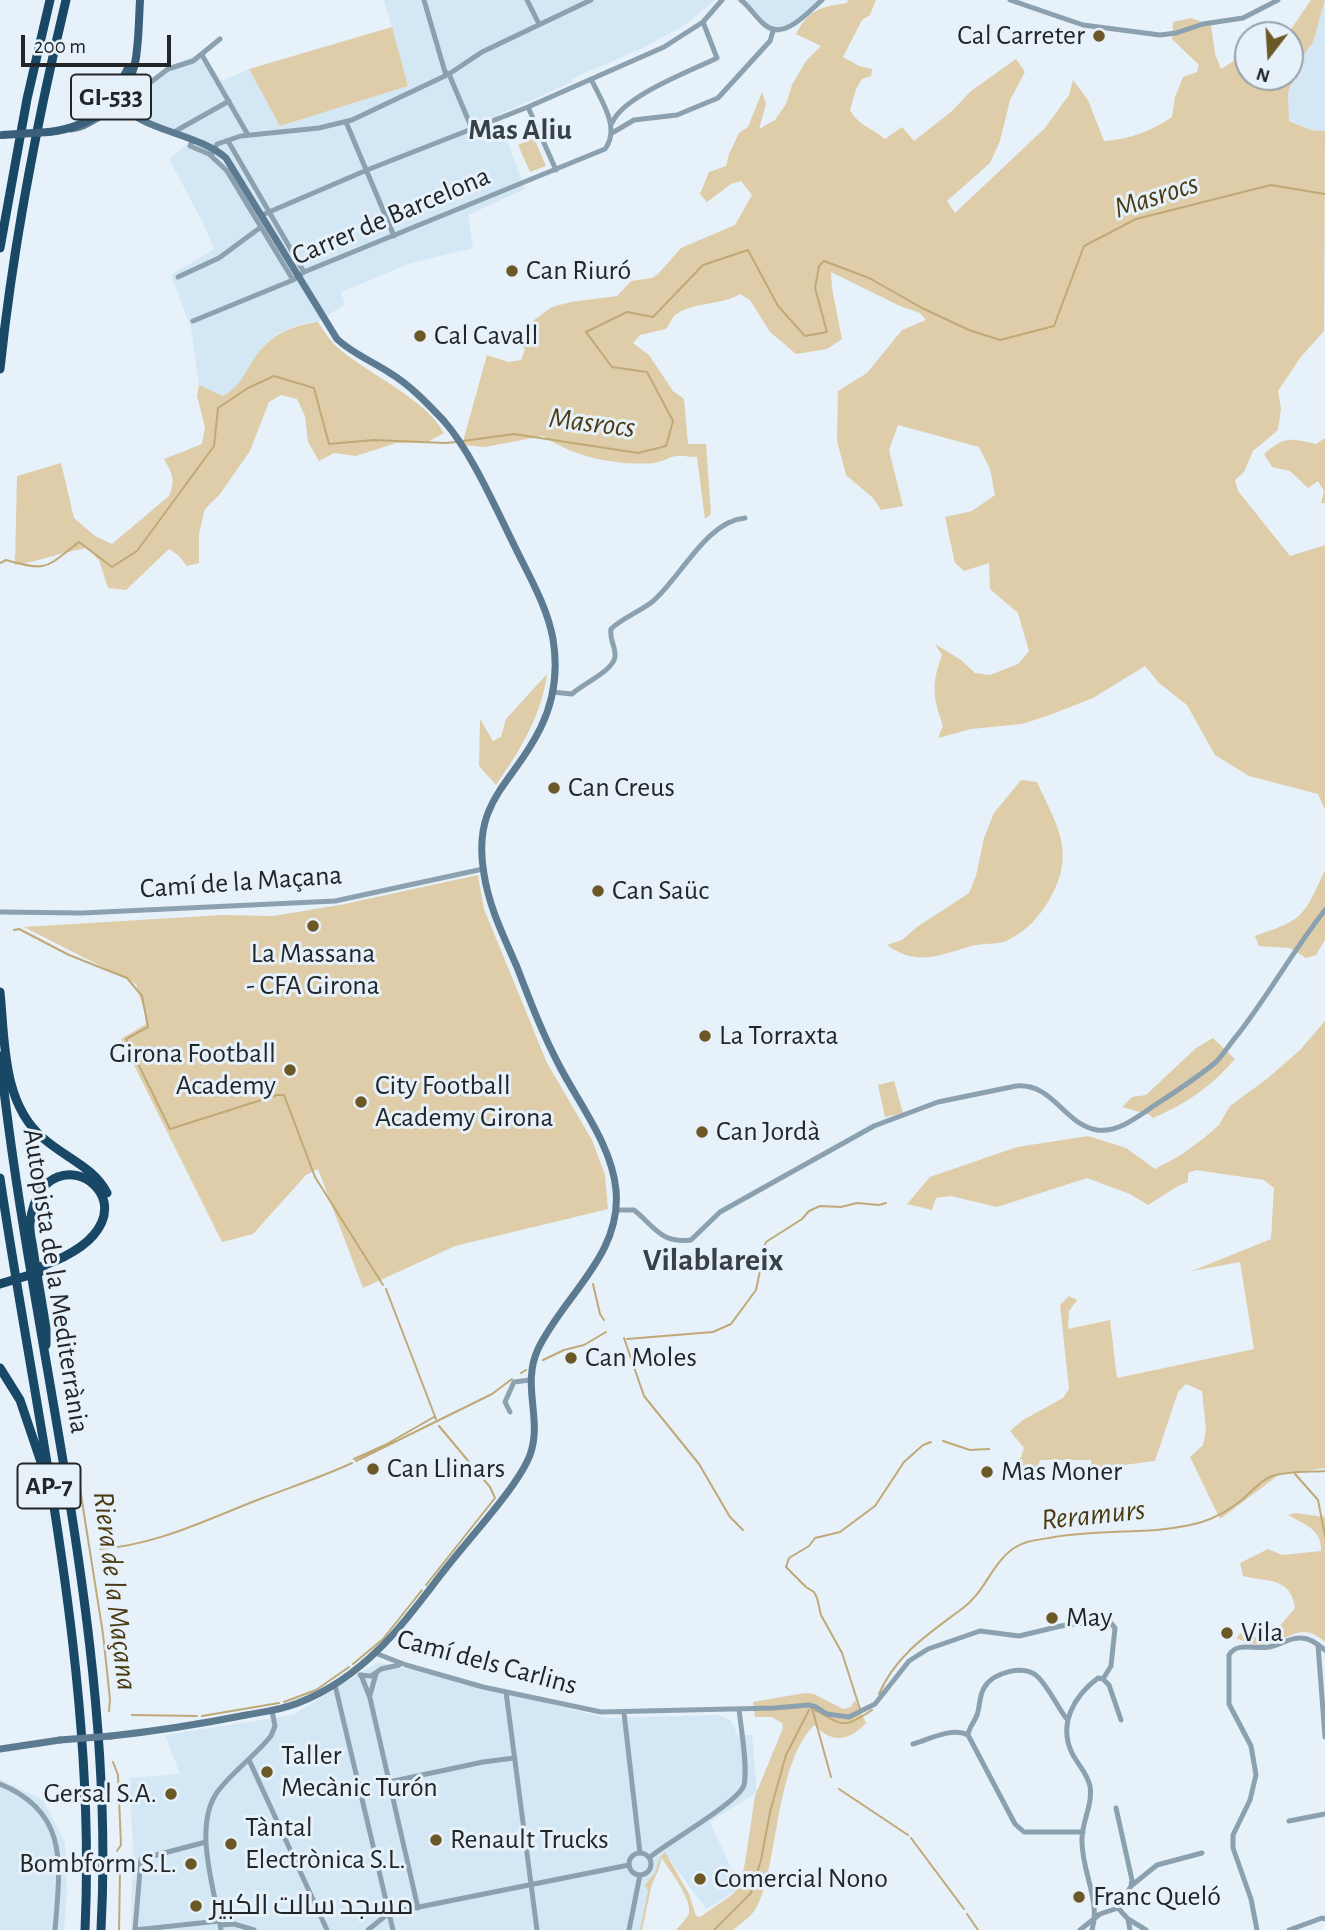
<!DOCTYPE html>
<html>
<head>
<meta charset="utf-8">
<style>
	body { margin:0 }
	#map { position:relative; width:1325px; height:1930px; overflow:hidden; background:#e6f1fa; font-family:"Alegreya Sans",sans-serif }
	canvas { display:block }
	.north { position:absolute; left:1234px; top:21px; width:70px; height:70px; box-sizing:border-box; background:#e6f1fa; border:2px solid #98a0a6; border-radius:50%; rotate:197deg; font-size:19px; font-weight:700; line-height:28px; text-align:center; color:#222629 }
	.north::after { content:''; display:block; margin:auto; width:24px; height:32px; background:#6c5726; clip-path:polygon(50% 0,100% 100%,50% 72%,0 100%) }
	.scale { position:absolute; left:21px; top:35px; width:150px; height:32px; box-sizing:border-box; border:4px solid #222629; border-top:0; padding-left:9px; font-size:21px; line-height:24px; white-space:nowrap; color:#222629; -webkit-text-stroke:5px #e6f1fa; paint-order:stroke }
</style>
</head>
<body>
<div id="map">
<canvas width="1325" height="1930"></canvas>
<div class="north">N</div>
<div class="scale">200 m</div>
</div>
<script>
const context = document.querySelector('canvas').getContext('2d');
context.lineJoin = 'round';
function paint(path, color) { context.fillStyle = color; context.fill(path, 'evenodd'); }
function trace(path, color, width, dash) { context.strokeStyle = color; context.lineWidth = width; context.lineCap = dash ? 'butt' : 'round'; context.setLineDash(dash || []); context.stroke(path); }
function drawText(font, color, halo, rows, align = 'center') {
  context.font = font + ' "Alegreya Sans",Cairo,sans-serif'; context.lineWidth = 6; context.setLineDash([]); context.textBaseline = 'middle'; context.strokeStyle = halo; context.fillStyle = color; for (const [text, x, y, turn = 0] of rows) {
    context.save(); context.translate(x, y); context.rotate((+turn || 0) * Math.PI / 180); context.textAlign = isNaN(turn) ? turn : align; if (halo) context.strokeText(text, 0, 0); context.fillText(text, 0, 0); context.restore();
  }
}
paint(new Path2D(`
	M384 0H715L683 26 643 48 571 79 572 82 498 115 525 189 468 215 473 248 411 263 341 292 345 304 318 322 300 324 277 334 262 347 236 389 223 396 199 385 191 328 171 275 214 249 203 223 169 159 189 142 130 116 129 100 172 65 202 53 222 81 249 69 280 126 408 86Z
	M734 0H826L786 32 772 33 761 25 741 3Z
	M1325 6V131L1311 130 1289 120 1288 93 1302 57 1313 42 1321 9Z
	M378 1662 606 1718 718 1715 730 1720 735 1727 736 1735H752L757 1792 710 1822 740 1888 706 1909 665 1853 650 1891 641 1930H131L133 1845 129 1778 180 1774 165 1735 293 1715Z
	M0 1779 43 1800 65 1842 67 1891 64 1930H0Z`), '#d4e7f4');
paint(new Path2D(`
	M848 0H876L870 15 862 20 843 57 859 66 872 69 871 76 862 79 856 89 850 110C859 126 872 128 885 139L902 127 914 141 952 111 971 91 1016 59 1025 72 1010 100 1000 141 990 163 947 201 955 213 1045 128 1069 95 1073 80 1088 100 1104 141C1131 139 1151 131 1172 117L1175 97 1183 77 1197 72 1199 65 1172 39 1173 22 1191 18 1211 25 1215 54 1221 69 1248 52V77H1290V35H1287L1311 0H1325L1313 42 1302 57 1288 93 1289 121 1311 130 1325 131 1324 331 1300 358 1278 391 1281 408 1278 430 1253 451 1244 472 1235 480 1238 491 1290 556 1325 545V810L1318 794 1249 776 1215 755 1187 705 1159 683 1145 666 1093 698 1047 716 1022 724 971 729 938 738 943 726C933 697 931 685 942 655L935 644 961 660 975 673 990 675 1018 664 1029 651 1018 613 990 589 989 563 964 571 955 563 945 517 972 511 995 495 990 469 979 447 898 425 889 450 903 506 881 510 873 498 846 475 837 441 838 391 867 373 902 330 926 320 920 313 900 306 831 272 832 288 842 339 827 349 796 354 770 332 750 300 740 294C720 306 695 301 675 315 672 318 669 325 666 329L640 335 633 343 649 355 673 391 684 399 688 444H706L711 514 705 519 697 457C690 457 682 455 675 456 668 458 661 462 654 463 616 466 574 457 543 436L485 447 462 445 487 355 508 362 521 360 525 350 519 339 534 320 552 307 571 302 617 296 631 281 652 278 658 274 681 248 735 225 752 195 741 181 731 184 707 202 700 194 709 172 726 166 729 154 739 133 748 127 762 92 766 104 759 129 775 120 786 104 792 85 806 61 821 46 796 34C809 9 821 7 847 3Z
	M392 27 408 86 280 126 249 69Z
	M534 138 546 166 530 172 518 145Z
	M318 322C324 331 330 341 338 348 367 373 427 400 444 433L428 442 396 443 356 456 334 453 319 461 308 442 305 416 297 399 281 395 269 402 250 451 220 494 205 509 199 533V563L187 566 178 555 169 549 126 590 108 588 99 560 87 548C62 552 40 561 15 565L17 476 61 463 74 518 95 536 112 544 169 496C176 480 172 473 164 459L202 444 205 427 197 396 199 385 223 396C241 386 243 375 254 359 268 336 292 325 318 322Z
	M1325 438V503H1321L1324 491 1318 481 1308 488 1290 471 1272 467 1264 454C1285 436 1289 438 1316 444Z
	M547 674C541 717 520 750 496 785L479 766 480 719 493 741 501 737 506 719Z
	M1021 780 1037 782C1058 828 1077 854 1048 902 1038 918 1027 930 1010 939 999 946 981 942 968 947 938 956 916 966 887 945L902 940 917 927 969 893 976 876 984 838 994 813Z
	M1325 870V940L1316 955 1306 958 1290 948 1259 946 1255 936C1305 919 1303 917 1325 870Z
	M478 875 484 909 547 1063 592 1140 605 1175 608 1209 455 1246 363 1288 318 1169 306 1175 253 1234 222 1242 121 1039 148 1023 136 984 24 927 222 915 273 916 340 905Z
	M1325 1021V1468L1280 1474 1220 1519 1190 1457 1203 1445 1206 1430 1202 1391 1186 1384 1178 1392 1155 1461 1092 1469 1091 1460H1040L1033 1482 1013 1480 1024 1448 1010 1431 1023 1420 1063 1398 1069 1389 1060 1305 1069 1296 1077 1300 1069 1311 1068 1329 1110 1320 1117 1378 1254 1349 1240 1262 1192 1271 1271 1239 1274 1188 1264 1180 1196 1170 1188 1173V1182L1178 1186 1148 1205 1130 1194 1087 1178 997 1207 951 1196 936 1198 932 1210 907 1204 930 1177 1017 1147 1088 1136 1126 1148 1155 1169 1181 1155 1204 1138 1219 1125 1230 1106 1268 1078 1300 1050Z
	M1213 1038 1235 1059C1212 1086 1186 1104 1153 1118L1150 1115 1122 1107 1132 1097 1146 1095 1196 1048Z
	M894 1081 903 1113 885 1117 878 1085Z
	M1295 1513 1325 1517V1642C1302 1622 1293 1637 1269 1644 1257 1647 1246 1642 1236 1638L1241 1633 1264 1640 1273 1634 1295 1608C1291 1576 1265 1582 1243 1576L1240 1563 1268 1549 1282 1555 1321 1551C1322 1529 1305 1525 1288 1515Z
	M805 1693 814 1694 843 1709 851 1707 855 1700 866 1723C849 1741 833 1744 814 1725 783 1757 779 1824 769 1867 766 1880 763 1896 756 1908 752 1916 740 1924 733 1930H676C680 1925 688 1918 689 1912 691 1897 669 1870 661 1857L658 1871 652 1883 642 1930H640L648 1891 645 1885 655 1873 659 1859 665 1852 689 1894 696 1916 700 1917 733 1894 739 1887 745 1863 755 1796 783 1728 782 1723 772 1717H755L753 1702Z`), '#decda8');
trace(new Path2D(`
	M463 441 514 434 638 453 666 446 673 421 647 372 612 367 586 332 627 312 653 317 703 265 748 250 778 306 805 336 827 332 815 288 819 266 824 261 869 278 922 308 969 330 1000 340 1054 326 1084 246 1136 219 1271 185 1325 194
	M0 563 6 560C49 572 45 568 79 542L112 567 137 551 214 446 218 408 248 388 274 376 314 388 329 444 374 440 445 443 457 442
	M14 930 19 929 69 955 127 978 142 996 148 1027 126 1039 170 1129 277 1095H284L315 1177 383 1285
	M759 1260 766 1242 802 1219 809 1211 820 1206 841 1207 857 1203 879 1205 886 1203
	M593 1284 600 1314 604 1320
	M386 1289 436 1419
	M624 1338 644 1396 699 1464 730 1517 743 1530
	M627 1339 713 1332 731 1324 756 1290 760 1271
	M543 1360 564 1350 584 1345 606 1332
	M521 1373 526 1370
	M943 1441 970 1450 989 1449
	M354 1459 385 1445 434 1417
	M356 1461 492 1394 512 1379
	M1295 1474 1318 1500 1325 1536
	M78 1476 103 1634 110 1699 109 1711
	M100 1549C157 1545 208 1519 260 1499 291 1487 322 1477 352 1463
	M426 1585 495 1498 490 1487 439 1426
	M353 1664 383 1639 422 1590
	M879 1694C896 1654 930 1633 963 1608 985 1592 992 1563 1014 1548 1024 1541 1037 1540 1049 1538 1098 1528 1155 1536 1202 1522 1217 1517 1231 1509 1243 1499 1252 1491 1261 1480 1272 1476 1289 1471 1308 1472 1325 1471
	M284 1702 316 1690 349 1667
	M812 1708 831 1777
	M860 1709 842 1653 821 1615 817 1598 814 1592 806 1587 786 1567 789 1558 809 1546 815 1538 840 1532 875 1506 904 1462 923 1445 931 1442
	M815 1710C844 1725 842 1730 872 1710
	M132 1715 197 1716
	M202 1716 279 1703
	M113 1762 118 1775 121 1845 117 1851
	M839 1789 908 1835
	M911 1838 964 1909
	M115 1861 120 1873 119 1930
	M967 1914 978 1930
	M714 1930 751 1893 761 1860 770 1812 786 1755 809 1710`), '#c0a976', 2);
trace(new Path2D(`
	M424 0 445 72 449 74 472 129
	M527 0 539 24
	M741 0C750 7 756 18 765 25 784 41 808 12 822 0
	M1010 0 1083 25 1160 35 1176 33 1203 24 1243 18 1278 0
	M202 55 248 135
	M134 95 168 69 193 61 220 39
	M528 107 556 170
	M346 122 394 236
	M612 123C623 96 691 71 717 58L703 22
	M174 132 229 101
	M612 133 634 120 677 115 718 98 770 41 773 31
	M193 140 190 146 209 154 227 171 293 280
	M228 141 304 272
	M211 156 217 144 241 136 319 128 352 120 449 74 482 52 591 0
	M262 215 367 170 528 107 664 47 703 22 722 0
	M178 277 219 258 261 227
	M193 321 293 280 304 272 605 149C621 128 601 100 591 79
	M552 692 572 694C582 684 613 671 615 657 616 647 609 639 611 629 622 618 639 612 652 602 680 579 706 521 745 518
	M0 912 82 913 335 901 483 869
	M616 1210H634C654 1226 661 1244 691 1240L720 1212 874 1126 938 1102 1016 1086C1054 1083 1063 1124 1097 1130 1118 1133 1139 1116 1155 1105 1175 1092 1197 1078 1216 1062 1224 1054 1231 1042 1239 1033 1270 993 1294 949 1325 910
	M510 1412 505 1402 514 1382 530 1380
	M1318 1645 1325 1737
	M375 1653 406 1665 483 1687 601 1712 774 1708 809 1705 816 1707 827 1714 849 1717 875 1704 909 1661 928 1649 980 1631 1019 1636 1061 1626 1096 1621H1109L1115 1628 1111 1666 1103 1679 1098 1678C1074 1696 1058 1724 1072 1753 1078 1765 1087 1773 1090 1786 1093 1805 1082 1821 1082 1839 1081 1871 1101 1900 1092 1930
	M360 1675 371 1676 381 1669 399 1665
	M361 1675 370 1698 418 1908
	M1103 1679 1109 1685 1121 1720
	M335 1685 393 1930
	M506 1692 537 1930
	M370 1695 376 1674
	M624 1713 640 1853
	M1066 1718C1057 1706 1049 1688 1038 1677 1024 1664 993 1672 984 1688 979 1696 980 1707 977 1715 974 1723 969 1727 968 1735L1015 1824 1024 1832H1083
	M913 1744C930 1739 952 1727 968 1735
	M249 1760 327 1930
	M389 1782 483 1762 514 1758
	M0 1784C70 1812 60 1867 55 1930
	M1116 1808 1132 1880 1131 1886 1118 1908
	M1289 1821 1325 1814
	M629 1864a11 11 0 1 1 22 0a11 11 0 1 1-22 0Z
	M650 1857C668 1842 739 1802 744 1785 748 1768 741 1728 739 1709
	M1131 1886 1157 1865 1202 1853
	M1128 1919 1146 1930
	M220 1925 234 1924 254 1930
	M135 1930 141 1859 206 1842
	M135 1930 219 1921
	M221 1930C215 1890 192 1826 218 1791 234 1770 255 1756 271 1736L275 1726 272 1711
	M368 1930 389 1913 629 1865
	M629 1930 640 1875
	M1080 1930 1100 1914 1118 1908 1128 1919 1130 1930
	M1257 1930 1251 1899 1233 1848V1835L1250 1800 1256 1775 1251 1746 1229 1704V1655C1238 1641 1255 1650 1269 1647 1280 1645 1290 1637 1301 1638 1311 1638 1318 1645 1325 1650
	M1289 1930 1322 1918 1325 1919`), '#8ca1b0', 5);
trace(new Path2D(`
	M71 129C91 128 106 106 126 110
	M111 1736C157 1731 201 1724 246 1715 263 1712 281 1710 298 1703 329 1691 357 1671 380 1648 408 1621 430 1587 455 1557 476 1531 519 1484 530 1455 543 1419 521 1386 538 1349 564 1295 622 1255 616 1190 612 1146 580 1105 560 1067 543 1035 530 1001 517 967 504 937 489 907 484 874 471 800 514 784 541 727 554 700 558 669 553 639 547 606 529 576 515 547 496 509 472 453 444 421 428 404 410 385 390 373 372 361 353 354 337 339L226 158C200 135 145 130 125 108 120 104 120 98 119 92
	M0 1749 60 1740`), '#5c7b91', 7);
trace(new Path2D(`
	M99 109 117 90 128 68
	M49 132C93 127 134 97 137 49 139 33 139 16 140 0`), '#395f7a', 8);
trace(new Path2D(`
	M0 248 27 99 50 0
	M0 369C13 245 37 121 66 0
	M0 992C5 1041 2 1103 43 1138 64 1157 94 1167 107 1193
	M0 1056C31 1346 117 1637 101 1930
	M0 1178C37 1427 97 1677 85 1930
	M42 1266C183 1215 44 1115 30 1223 29 1231 32 1241 33 1249 37 1276 42 1302 46 1329V1345
	M0 1368 20 1400 41 1462`), '#184866', 9);
trace(new Path2D(`
	M60 1740 111 1736`), '#5c7b91', 7);
trace(new Path2D(`
	M2 135 49 132`), '#395f7a', 8);
trace(new Path2D(`
	M0 1284 43 1271`), '#184866', 9);
for (const [x, y, r, color] of [
	[1099,36,7,"#6c5726"],
	[512,271,7,"#6c5726"],
	[420,336,7,"#6c5726"],
	[554,788,7,"#6c5726"],
	[598,891,7,"#6c5726"],
	[313,926,7,"#6c5726"],
	[705,1036,7,"#6c5726"],
	[290,1070,7,"#6c5726"],
	[361,1102,7,"#6c5726"],
	[702,1132,7,"#6c5726"],
	[571,1358,7,"#6c5726"],
	[373,1469,7,"#6c5726"],
	[987,1472,7,"#6c5726"],
	[1052,1618,7,"#6c5726"],
	[1227,1633,7,"#6c5726"],
	[267,1772,7,"#6c5726"],
	[171,1794,7,"#6c5726"],
	[436,1840,7,"#6c5726"],
	[231,1844,7,"#6c5726"],
	[191,1864,7,"#6c5726"],
	[700,1879,7,"#6c5726"],
	[1079,1897,7,"#6c5726"],
	[196,1906,7,"#6c5726"]
]) { const dot = new Path2D(); dot.arc(x, y, r, 0, 2 * Math.PI); context.fillStyle = color; context.fill(dot); trace(dot, '#e6f1fa', 2.5); }
for (const [x, y, w] of [
	[111,97,80],
	[49,1486,63]
]) { const box = new Path2D(); box.roundRect(x - w / 2, y - 22.5, w, 45, 5); context.fillStyle = '#e6f1fa'; context.fill(box); trace(box, '#222629', 2); }
drawText('bold 26px', '#222629', null, [
	["GI-533",111,97],
	["AP-7",49,1486]
]);
drawText('28px', '#222629', '#e6f1fa', [
	["Cal Carreter",1085,36,"right"],
	["Can Riuró",526,271],
	["Cal Cavall",434,336],
	["Can Creus",568,788],
	["Can Saüc",612,891],
	["La Massana",313,954,"center"],
	["- CFA Girona",313,986,"center"],
	["La Torraxta",719,1036],
	["Girona Football",276,1054,"right"],
	["Academy",276,1086,"right"],
	["City Football",375,1086],
	["Academy Girona",375,1118],
	["Can Jordà",716,1132],
	["Can Moles",585,1358],
	["Can Llinars",387,1469],
	["Mas Moner",1001,1472],
	["May",1066,1618],
	["Vila",1241,1633],
	["Taller",281,1756],
	["Mecànic Turón",281,1788],
	["Gersal S.A.",157,1794,"right"],
	["Tàntal",245,1828],
	["Electrònica S.L.",245,1860],
	["Renault Trucks",450,1840],
	["Bombform S.L.",177,1864,"right"],
	["Comercial Nono",714,1879],
	["Franc Queló",1093,1897],
	["مسجد سالت الكبير",210,1906]
], 'left');
drawText('28px', '#222629', '#e6f1fa', [
	["Carrer de Barcelona",391,216,-23],
	["Camí de la Maçana",241,882,-4],
	["Autopista de la Mediterrània",56,1281,81],
	["Camí dels Carlins",487,1662,15]
]);
drawText('bold 30px', '#384148', '#e6f1fa', [
	["Mas Aliu",520,130]
]);
drawText('italic 30px', '#4c3b12', '#e6f1fa', [
	["Masrocs",1156,196,-18],
	["Masrocs",592,423,7],
	["Reramurs",1093,1515,-6],
	["Riera de la Maçana",115,1591,83]
]);
drawText('bold 32px', '#384148', '#e6f1fa', [
	["Vilablareix",713,1260]
]);
</script>
</body>
</html>
